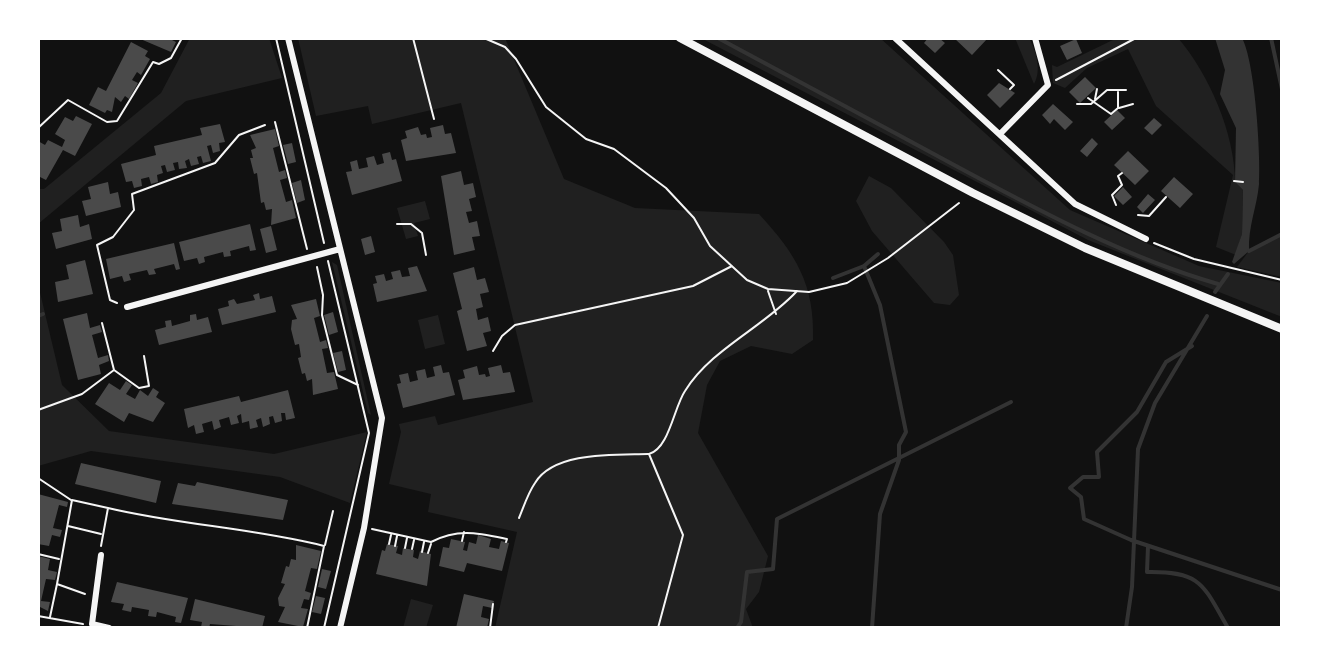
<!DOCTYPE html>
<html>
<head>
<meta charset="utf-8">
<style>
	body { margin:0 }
	#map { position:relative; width:1320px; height:666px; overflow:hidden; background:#111; font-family:"PT Sans Narrow",sans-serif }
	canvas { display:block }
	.frame { position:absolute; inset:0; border:40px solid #fff; pointer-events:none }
</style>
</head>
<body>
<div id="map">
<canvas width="1320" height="666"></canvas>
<div class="frame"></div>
</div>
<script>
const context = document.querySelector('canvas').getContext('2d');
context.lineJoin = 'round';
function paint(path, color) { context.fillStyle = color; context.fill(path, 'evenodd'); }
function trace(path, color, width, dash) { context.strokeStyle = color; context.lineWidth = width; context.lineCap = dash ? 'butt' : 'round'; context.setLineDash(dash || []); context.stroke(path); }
paint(new Path2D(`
	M190 38H269L282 78 186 101 38 224V189H44L161 93Z
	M298 38H505L564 179 635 208 759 214C796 254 815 285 813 340L792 354 751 346 720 361 707 385 698 433 768 556 759 592 746 609 753 628H495L517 532 428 512 431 494 389 484 401 432 399 424 435 416 438 425 533 402 461 103 372 124 368 106 316 116Z
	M701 38H880L1070 210 1199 266 1282 283V317L1088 240Z
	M1015 38H1029C1036 51 1042 70 1034 84Z
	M1117 38H1178C1209 74 1235 134 1235 182L1243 190 1242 234 1236 255 1216 247 1233 175 1156 106 1128 49 1087 68 1065 88 1053 83 1052 65 1057 67Z
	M869 176 891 188 944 242 953 255 959 295 950 305 934 303 872 231 856 201Z
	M425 201 430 219 414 223 418 236 406 239 397 208Z
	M1282 234V277L1237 267 1249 251Z
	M332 262 337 265 371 415 368 413Z
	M38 284 62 385 109 431 274 454 367 432 350 503 280 477 91 451 38 466Z
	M438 315 445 344 425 349 418 320Z
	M411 599 433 605 426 628H403Z`), '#202020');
paint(new Path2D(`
	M1215 38H1242C1255 62 1261 155 1259 184 1257 207 1248 226 1249 251L1234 264 1232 262 1242 234 1243 190 1235 182 1236 128 1220 94 1225 70Z`), '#333');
trace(new Path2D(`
	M718 38C798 81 877 123 956 166 1040 211 1127 258 1218 284
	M1271 38 1282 89
	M1249 251 1282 234
	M864 266 880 305 906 432 899 445V460L880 514 872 628
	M833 278 864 266 878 254
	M1215 292 1228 274
	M38 316 43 314
	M1192 346 1166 362 1137 412 1097 452 1099 477H1083L1070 488 1081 497 1084 519 1131 540 1282 590
	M1148 546 1147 572C1202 571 1203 585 1228 628
	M737 628 741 622 747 572 773 569 777 519 1011 402
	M1126 628 1132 587 1138 449 1155 403 1207 316`), '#333', 4);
paint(new Path2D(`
	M138 38H168L176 42 171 52Z
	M928 38H939L945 43 935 53 924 43Z
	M954 38H988L972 55Z
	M1076 39 1082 53 1067 60 1060 46Z
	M131 42 148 51 145 56 150 59 141 75 137 72 132 80 138 83 129 99 125 96 121 102 115 97 112 112 107 110 105 113 89 105 98 87 106 91Z
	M1085 77 1096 88 1080 103 1069 92Z
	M999 83 1015 93 1000 108 987 95Z
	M1053 104 1073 122 1065 130 1054 119 1050 124 1042 115Z
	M1117 110 1125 118 1112 130 1104 122Z
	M76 116 92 124 75 156 63 150 46 180 38 176V141L45 145 48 140 62 147 65 140 55 134 65 117 73 121Z
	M1154 118 1162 125 1152 135 1144 128Z
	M220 124 225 142 219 143 220 151 213 153 211 145 207 146 211 161 203 163 201 156 197 157 199 164 191 166 189 159 185 161 187 168 179 169 178 162 173 163 175 170 167 172 165 165 161 166 163 173 157 175 158 182 151 184 149 177 141 179 142 186 134 188 132 181 126 182 121 164 156 155 154 146 202 135 200 128Z
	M443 125 445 134 451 133 456 153 406 161 401 140 407 138 405 131 418 127 421 135 426 134 427 138 432 137 430 128Z
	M275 129 279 146 273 148 279 172 285 170 287 178 280 180 286 202 292 200 296 218 271 225 272 209 266 210 264 202 261 203 257 173 254 174 250 158H253L251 150 256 148 250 135Z
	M1092 138 1098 144 1087 157 1080 151Z
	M292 143 296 162 288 164 283 145Z
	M1128 151 1149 171 1135 185 1114 165Z
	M390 152 392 160 396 159 402 181 352 195 346 172 352 171 350 162 357 160 359 169 368 167 366 158 374 156 377 165 384 163 382 154Z
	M461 171 464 185 473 183 476 197 469 199 472 211 466 212 469 223 477 221 480 236 472 237 475 250 454 255 441 176Z
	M1174 177 1193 194 1180 208 1161 191Z
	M301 180 305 200 297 203 292 183Z
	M108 182 110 194 118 192 121 207 86 216 82 201 91 199 88 187Z
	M1123 187 1132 197 1123 205 1114 196Z
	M1148 194 1155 200 1143 213 1137 207Z
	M78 215 80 227 89 224 92 239 56 249 52 233 62 231 60 219Z
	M250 224 256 250 250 251 249 246 230 251 231 256 224 257 223 252 204 257 205 262 199 264 197 258 184 261 179 242Z
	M271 226 277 250 266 253 260 229Z
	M371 236 375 252 365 255 361 239Z
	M174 243 180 269 176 270 174 264 154 269 156 274 149 275 147 270 129 274 131 280 124 282 122 276 110 279 106 259Z
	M85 260 93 294 58 302 55 282 69 279 66 265Z
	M417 266 427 291 377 302 373 284 377 283 375 276 384 274 386 281 393 279 391 272 400 270 402 277 410 276 408 268Z
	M474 267 477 280 485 278 489 292 480 294 483 307 476 309 478 320 488 317 491 331 483 333 487 346 467 351 457 311 462 309 453 273Z
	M259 293 260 299 272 296 276 312 222 325 218 309 229 306 228 301 234 299 237 304 255 300 253 295Z
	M316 299 320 316 314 318 320 342 326 340 328 348 322 349 327 373 334 372 338 389 313 395 312 379 307 381 305 373 302 374 298 358 301 357 299 344 295 345 291 329 292 320 297 319 291 305Z
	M333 312 338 332 329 335 324 315Z
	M87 313 90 328 100 325 102 332 92 335 98 358 108 355 109 361 99 365 101 374 78 380 63 319Z
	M196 314 197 320 208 317 212 332 159 345 155 330 166 327 165 321 171 320 172 326 190 321V315Z
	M342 351 346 370 338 372 333 353Z
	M441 365 443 373 449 372 455 395 403 408 397 384 401 383 399 375 408 373 410 382 418 380 416 371 425 369 427 378 435 376 433 367Z
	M501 365 503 373 510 372 515 392 463 400 458 380 465 378 463 370 477 366 479 375 485 374 486 377 490 376 488 368Z
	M126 381 132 385 126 394 135 399 140 390 148 396 153 388 159 392 156 397 165 403 153 422 129 413 124 422 95 404 109 383 120 390Z
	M288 390 295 418 286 420 285 413H281L282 421 275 423 273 416 269 417 270 424 263 427 261 418 256 420 258 427 250 429 249 421 242 423 241 414 237 416 239 423 231 425 229 417 219 420 221 427 214 430 212 421 202 424 204 432 196 434 194 425 188 428 184 409 239 396 241 402Z
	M81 463 161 481 156 503 75 484Z
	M197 482 288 500 283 520 172 504 178 483 195 486Z
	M38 494 68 502 67 507 59 505 53 528 62 530 60 537 52 535 49 546 38 544Z
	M478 535 491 539 489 547 499 549 501 541 509 543 502 571 467 563 464 572 439 566 443 547 449 548 451 539 465 542 463 550 467 551 469 542 476 544Z
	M387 544 398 546 396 553 402 555 403 548 414 550 413 557 418 559 420 551 431 554 427 586 376 574 382 550 385 551Z
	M296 545 321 551 317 569 311 568 305 591 311 593 309 600 304 599 301 608 308 609 303 627 278 622 285 607 279 606 278 598 285 584 281 583 286 566 289 567 291 559 296 560Z
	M38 556 50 559 48 570 57 572 55 580 46 579 41 601 50 602 48 611 38 606Z
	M322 569 331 571 326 589 318 587Z
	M117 582 188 598 181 623 175 622 176 617 157 612 156 617 148 616 149 610 132 607 131 612 122 610 124 604 111 602Z
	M464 594 494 601 492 608 483 606 481 617 489 619 487 628H456Z
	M316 596 325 598 321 614 312 612Z
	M195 599 265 616 262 628 210 624 209 628 201 627 202 622 190 620Z`), '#4a4a4a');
trace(new Path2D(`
	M276 38 324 243
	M413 38 434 119
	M484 38 505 47 516 59 546 107 586 139 614 149 666 188 694 218 710 246 747 280 768 289 809 292 847 283 888 258 959 203
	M998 70 1014 85 1010 89
	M1056 80 1136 38
	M1088 98 1111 114 1118 108V92
	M1095 99 1097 89
	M1077 104H1091L1107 90H1126
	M1119 108 1133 104
	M275 122 307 249
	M38 128 68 100 107 122 117 121 153 62 159 64 171 58 182 38
	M1234 181 1243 182
	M1116 205 1112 195 1122 185 1118 176 1122 173
	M1138 215 1149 216 1166 197
	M397 224H411L422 233 426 255
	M1154 243 1194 259 1282 280
	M317 267 323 295 322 315 337 375 358 385
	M768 291 776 314
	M117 303 110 300 97 245 113 237 134 210 132 194 215 163 239 135 265 125
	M102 323 114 370 139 388 149 386 144 356
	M493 351 502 336 515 325 693 286 732 266
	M38 410 82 394 114 370
	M38 478 71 500
	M108 508C179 525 253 528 324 546L307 628
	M519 518C524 506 528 493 535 483 554 451 616 455 648 454
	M68 526 101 534
	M372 529 431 542C458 528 478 533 507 539L506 542
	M462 541 464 532
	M389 544 391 535
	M325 545 333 511
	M395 546 397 536
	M405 548 407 538
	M412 549 414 540
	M422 552 424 542
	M428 553 431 544
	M38 554 59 559
	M85 594 57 584 72 500 108 508 101 546
	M38 616 83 624
	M50 617 57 584
	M324 628 369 433 328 261
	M490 628 493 604
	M658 628 683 535 649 454C669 449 674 407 685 391 711 349 764 327 797 291`), '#f5f5f5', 2);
trace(new Path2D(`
	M288 38 382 418 364 528 340 628
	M895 38 1075 204 1146 239
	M1000 134 1048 85 1035 38
	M127 307 340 249
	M101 555 92 624 109 628`), '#f5f5f5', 6);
trace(new Path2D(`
	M680 38 973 193 1085 248 1282 329`), '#f5f5f5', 8);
</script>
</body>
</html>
